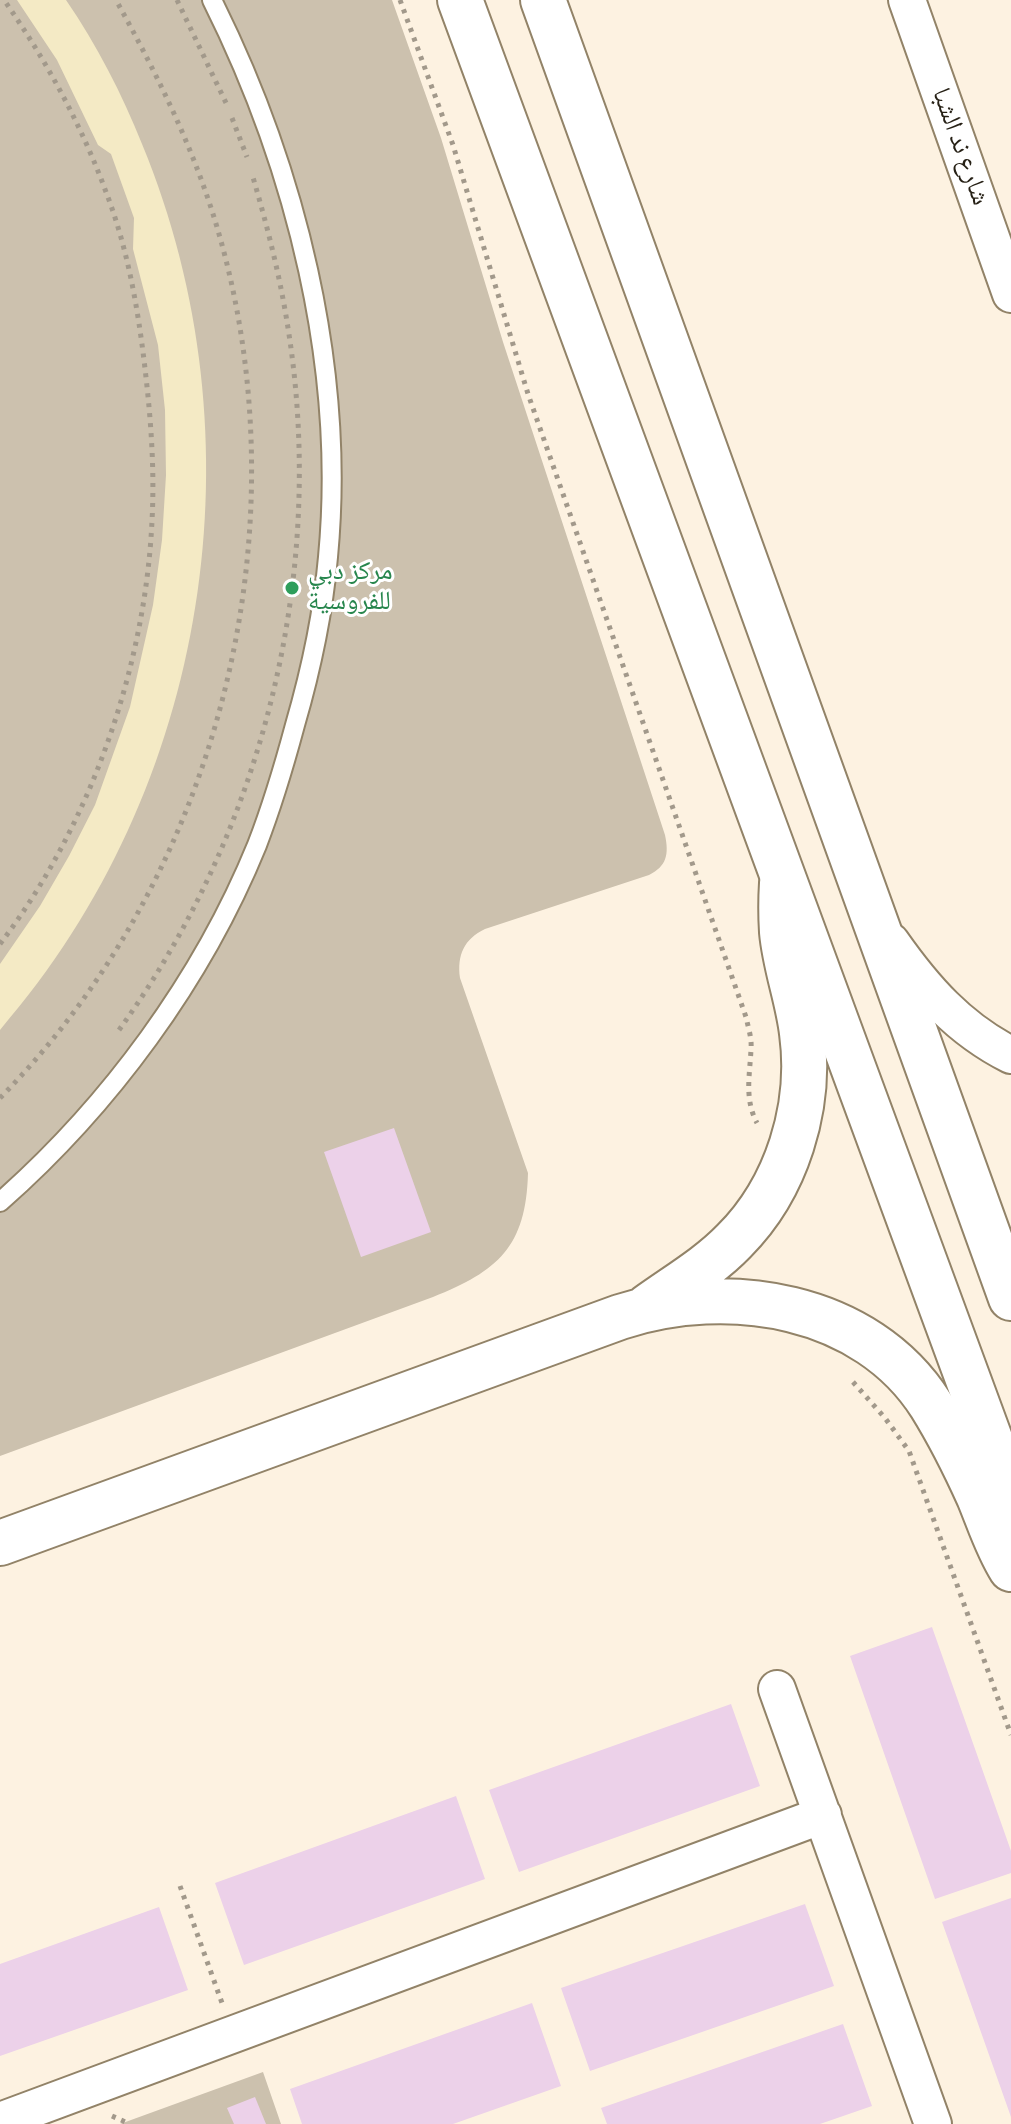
<!DOCTYPE html>
<html>
<head>
<meta charset="utf-8">
<style>
	body { margin:0 }
	canvas { display:block; background:#fdf2e1 }
</style>
</head>
<body>
<canvas width="1011" height="2124"></canvas>
<script>
const context = document.querySelector('canvas').getContext('2d');
context.lineJoin = 'round';
function paint(path, color) { context.fillStyle = color; context.fill(path, 'evenodd'); }
function trace(path, color, width, dash) { context.strokeStyle = color; context.lineWidth = width; context.lineCap = dash ? 'butt' : 'round'; context.setLineDash(dash || []); context.stroke(path); }
function drawText(font, color, halo, rows, align = 'center') {
  context.font = font + ' "Source Sans 3","Noto Naskh Arabic",sans-serif'; context.lineWidth = 6; context.setLineDash([]); context.textBaseline = 'middle'; context.strokeStyle = halo; context.fillStyle = color; for (const [text, x, y, turn = 0] of rows) {
    context.save(); context.translate(x, y); context.rotate((+turn || 0) * Math.PI / 180); context.textAlign = isNaN(turn) ? turn : align; if (halo) context.strokeText(text, 0, 0); context.fillText(text, 0, 0); context.restore();
  }
}
paint(new Path2D(`
	M0 0H392L441 138 503 342 665 835C669 854 667 866 649 875L485 929C464 939 457 955 460 978L528 1173C526 1247 498 1271 433 1297L0 1456Z
	M263 2072 281 2124H120Z`), '#ccc1ae');
paint(new Path2D(`
	M17 0H66C97 45 122 94 142 144 264 439 210 788 0 1030V964L40 906 69 856 95 805 130 707 153 605 162 540 166 475 165 410 158 345 133 249 134 218 111 154 98 145 57 60Z`), '#f4eac5');
paint(new Path2D(`
	M394 1128 431 1232 361 1257 324 1152Z
	M932 1627 1011 1851V1873L935 1899 850 1656Z
	M731 1704 760 1786 519 1872 489 1790Z
	M456 1796 485 1879 244 1965 215 1883Z
	M1011 1898V2117L942 1922Z
	M805 1904 834 1986 590 2071 561 1988Z
	M159 1907 188 1990 0 2056V1964Z
	M532 2003 561 2086 453 2124H302L290 2089Z
	M843 2024 872 2106 820 2124H607L601 2108Z
	M255 2097 266 2124H234L227 2108Z`), '#ecd1e9');
const service = new Path2D(`
	M0 1202C109 1106 202 980 257 845 272 806 284 766 295 725 311 670 323 614 328 557 346 368 296 168 212 0`);
const minor = new Path2D(`
	M907 0 1011 294
	M891 942C924 989 959 1029 1011 1055
	M777 1689 933 2124
	M0 2121 823 1815`);
const tertiary = new Path2D(`
	M647 1307C676 1286 709 1267 734 1241 787 1188 812 1107 802 1033 798 999 785 966 782 932 781 916 781 899 782 883
	M0 1543 620 1317C728 1282 866 1303 931 1405 949 1434 965 1466 979 1497 989 1521 997 1547 1011 1569`);
const secondary = new Path2D(`
	M460 0 1011 1496
	M543 0 1011 1298`);
trace(service, '#928368', 22);
trace(minor, '#928368', 40);
trace(tertiary, '#928368', 48);
trace(secondary, '#928368', 48);
trace(new Path2D(`
	M177 0 227 105
	M400 0 453 145 528 394 746 1017C748 1027 752 1038 751 1049 750 1074 744 1099 757 1123
	M232 118 247 157
	M0 944C90 826 145 669 152 521 155 464 150 408 143 352 136 298 126 244 106 192 81 124 46 60 4 0
	M119 1030C264 829 327 572 288 328 280 276 267 225 252 174
	M0 1098C224 871 308 517 213 214 189 138 154 69 116 0
	M853 1382 885 1418 909 1451 1011 1735
	M180 1886 222 2003
	M112 2116 130 2124`), '#a2998b', 5, [4, 6]);
trace(service, '#fff', 18);
trace(minor, '#fff', 36);
trace(tertiary, '#fff', 44);
trace(secondary, '#fff', 44);
for (const [x, y, r, color] of [
	[292,588,8,"#2e9e5b"]
]) { const dot = new Path2D(); dot.arc(x, y, r, 0, 2 * Math.PI); context.fillStyle = color; context.fill(dot); trace(dot, '#fff', 3); }
drawText('26px', '#272116', '#fff', [
	["شارع ند الشبا",959,147,70]
]);
drawText('26px', '#27864d', '#fff', [
	["مركز دبي",308,573],
	["للفروسية",308,603]
], 'left');
</script>
</body>
</html>
